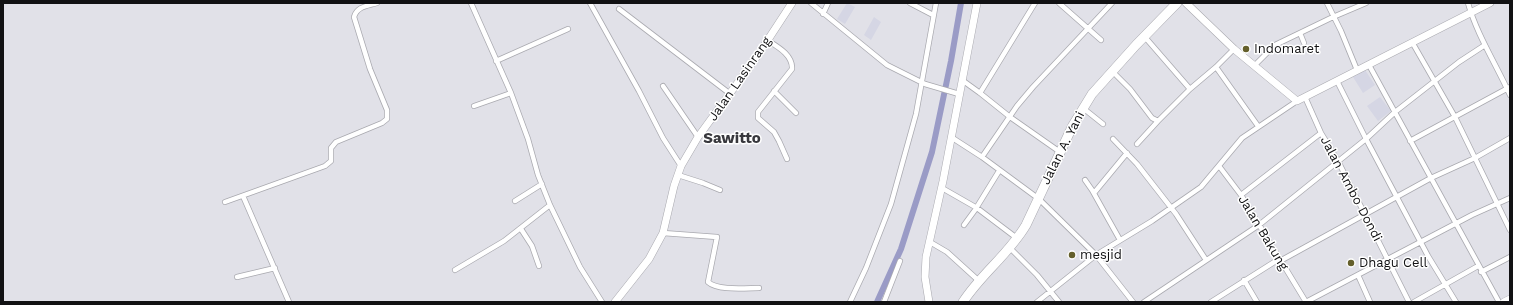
<!DOCTYPE html>
<html>
<head>
<meta charset="utf-8">
<style>
	body { margin:0 }
	#map { position:relative; width:1513px; height:305px; overflow:hidden; background:#e1e1e8; font-family:"Work Sans",sans-serif }
	canvas { display:block }
	.frame { position:absolute; inset:0; border:4px solid #111113; pointer-events:none }
</style>
</head>
<body>
<div id="map">
<canvas width="1513" height="305"></canvas>
<div class="frame"></div>
</div>
<script>
const context = document.querySelector('canvas').getContext('2d');
context.lineJoin = 'round';
function paint(path, color) { context.fillStyle = color; context.fill(path, 'evenodd'); }
function trace(path, color, width, dash) { context.strokeStyle = color; context.lineWidth = width; context.lineCap = dash ? 'butt' : 'round'; context.setLineDash(dash || []); context.stroke(path); }
function drawText(font, color, halo, rows, align = 'center') {
  context.font = font + ' "Work Sans",sans-serif'; context.lineWidth = 3; context.setLineDash([]); context.textBaseline = 'middle'; context.strokeStyle = halo; context.fillStyle = color; for (const [text, x, y, turn = 0] of rows) {
    context.save(); context.translate(x, y); context.rotate((+turn || 0) * Math.PI / 180); context.textAlign = isNaN(turn) ? turn : align; if (halo) context.strokeText(text, 0, 0); context.fillText(text, 0, 0); context.restore();
  }
}
paint(new Path2D(`
	M847 3 855 7 845 24 837 19Z
	M874 17 881 22 871 40 864 35Z
	M1365 70 1375 85 1363 93 1353 77Z
	M1380 97 1391 111 1378 121 1367 106Z`), '#d5d6e4');
trace(new Path2D(`
	M877 302 901 249 932 152 951 61 961 3`), '#9a9bc6', 6);
const street = new Path2D(`
	M471 3 511 93 528 139 538 175 550 205 580 267 602 302
	M590 3 639 91 663 138 681 166
	M811 3 887 65 925 84 959 94
	M910 3 933 15
	M1059 3 1101 40
	M1327 3 1341 31 1357 70
	M1468 3C1477 35 1496 64 1510 95
	M619 9 729 93
	M823 14 828 3
	M1300 33 1304 43
	M1144 36 1190 89
	M767 40C778 47 793 55 792 69L758 112V118L774 132 779 141 787 159
	M1412 42 1455 117 1510 230
	M496 61 568 29
	M1255 65 1275 45 1333 17 1366 3
	M1369 65 1499 302
	M1216 67 1258 126
	M1113 72 1130 89 1152 118 1158 121 1190 89 1216 67 1234 49
	M962 80 980 93 1010 117 1060 152
	M1337 81 1366 139 1428 256 1456 302
	M663 86 698 137
	M774 91 796 113
	M980 93 1035 3
	M1305 97 1321 133 1338 161 1409 302
	M474 106 511 93
	M1083 108 1103 124
	M951 137 982 157 1017 106 1033 87 1112 3
	M1113 139 1137 164 1176 214 1206 260
	M1410 141 1510 87
	M1137 144 1158 121
	M982 157 1039 199 1096 255 1133 302
	M1219 166 1241 195 1306 302
	M678 175 703 183 720 190
	M1085 180 1092 190 1120 240
	M942 188 977 208 1018 239
	M1094 193 1127 153
	M1241 195 1321 133
	M243 196 289 302
	M515 201 542 184
	M225 202 325 166 331 161V148L336 142 382 123 387 119V110L370 69 354 17C357 6 368 6 377 3
	M964 225 975 210 999 171
	M521 229 532 246 539 266
	M663 233 717 237 708 282C718 291 746 288 759 288
	M930 242 947 252 979 281
	M1010 248 1037 275 1059 302
	M1280 261 1431 178 1475 158 1510 138
	M455 270 504 241 550 205
	M1481 272 1510 257
	M1358 275 1370 302
	M237 277 275 268
	M1244 280 1257 302
	M850 302 866 268 891 204 916 114 936 3
	M884 302 900 261
	M1037 302 1096 255 1152 221 1201 187 1242 138 1297 101
	M1144 302 1259 225 1366 139 1395 112 1459 62 1485 45
	M1211 302 1279 259
	M1306 302 1472 215 1510 198
	M1414 302 1478 266`);
const secondary = new Path2D(`
	M1186 3 1234 49 1297 101 1490 3
	M615 302 649 259 663 233 674 186 681 166 698 137 758 55 792 3
	M929 302 925 277 926 257 943 181 977 3
	M1504 302 1510 299`);
const highway = new Path2D(`
	M963 302C981 274 1009 254 1026 225L1073 125 1092 94 1136 45 1177 3`);
trace(street, '#a9a9af', 6);
trace(secondary, '#a9a9af', 8);
trace(highway, '#a9a9af', 10);
trace(street, '#fff', 4.5);
trace(secondary, '#fff', 7);
trace(highway, '#fff', 9);
for (const [x, y, r, color] of [
	[1246,49,4,"#645f2b"],
	[1072,255,4,"#645f2b"],
	[1351,263,4,"#645f2b"]
]) { const dot = new Path2D(); dot.arc(x, y, r, 0, 2 * Math.PI); context.fillStyle = color; context.fill(dot); trace(dot, '#fff', 1.5); }
drawText('13px', '#111113', '#fff', [
	["Indomaret",1254,49],
	["mesjid",1080,255],
	["Dhagu Cell",1359,263]
], 'left');
drawText('13px', '#111113', '#fff', [
	["Jalan Lasinrang",740,79,-55],
	["Jalan A. Yani",1063,148,-63],
	["Jalan Ambo Dondi",1351,189,62],
	["Jalan Bakung",1263,233,59]
]);
drawText('bold 15px', '#38383d', '#fff', [
	["Sawitto",732,139]
]);
</script>
</body>
</html>
